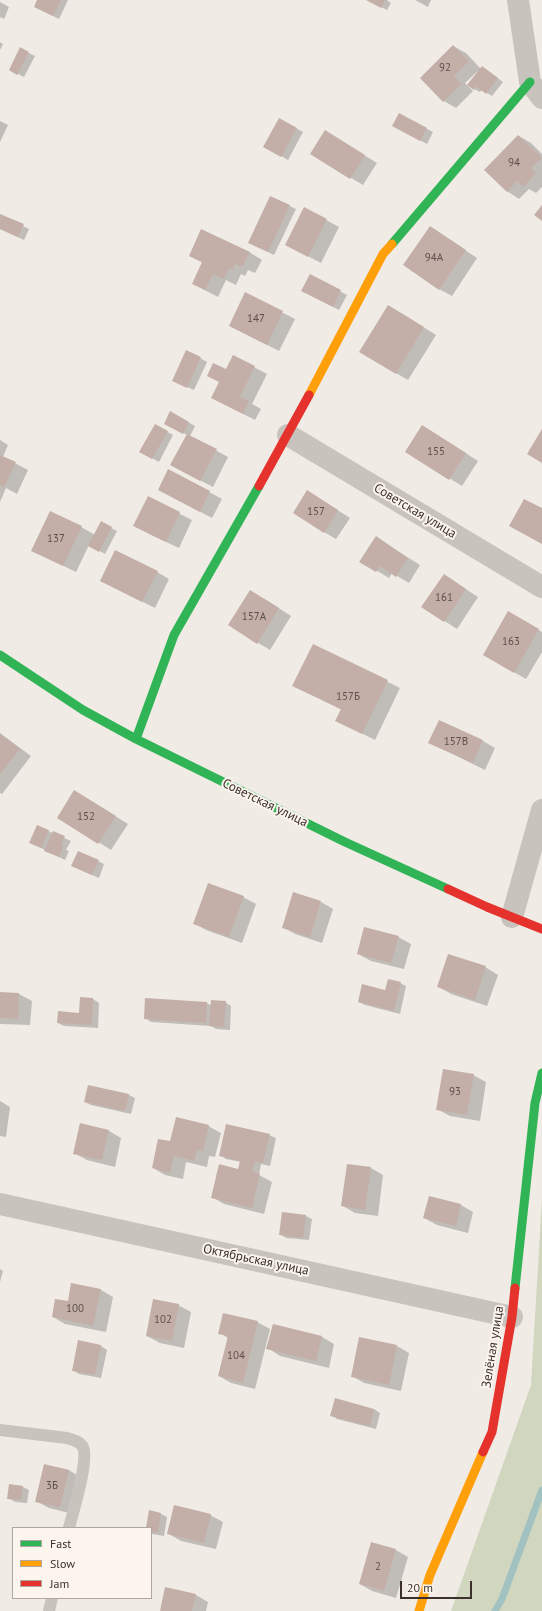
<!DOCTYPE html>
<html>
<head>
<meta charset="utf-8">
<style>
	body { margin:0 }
	#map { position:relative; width:542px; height:1611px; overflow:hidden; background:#f0ebe5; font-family:"PT Sans",sans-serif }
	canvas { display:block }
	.legend { position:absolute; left:12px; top:1527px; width:140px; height:72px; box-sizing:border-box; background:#fbf5ee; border:1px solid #aea6a0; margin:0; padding:5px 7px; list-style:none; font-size:12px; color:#3b302b }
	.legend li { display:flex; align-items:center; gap:8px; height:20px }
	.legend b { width:20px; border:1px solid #aea6a0 }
	.scale { position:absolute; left:400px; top:1581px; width:72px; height:18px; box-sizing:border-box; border:2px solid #3b302b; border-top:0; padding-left:5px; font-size:12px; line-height:14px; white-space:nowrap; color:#3b302b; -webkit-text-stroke:3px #fbf5ee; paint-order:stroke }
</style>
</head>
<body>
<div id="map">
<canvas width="542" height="1611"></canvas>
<ul class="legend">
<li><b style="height:5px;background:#30b455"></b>Fast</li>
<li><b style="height:5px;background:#ff9f0a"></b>Slow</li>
<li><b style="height:5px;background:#e5322d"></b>Jam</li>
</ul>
<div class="scale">20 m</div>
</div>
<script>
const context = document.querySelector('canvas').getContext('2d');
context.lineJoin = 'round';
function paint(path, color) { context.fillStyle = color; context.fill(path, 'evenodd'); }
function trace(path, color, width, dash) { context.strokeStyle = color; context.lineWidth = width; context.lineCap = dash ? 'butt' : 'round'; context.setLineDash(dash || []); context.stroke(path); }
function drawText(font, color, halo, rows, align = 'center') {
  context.font = font + ' "PT Sans",sans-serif'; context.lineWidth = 4; context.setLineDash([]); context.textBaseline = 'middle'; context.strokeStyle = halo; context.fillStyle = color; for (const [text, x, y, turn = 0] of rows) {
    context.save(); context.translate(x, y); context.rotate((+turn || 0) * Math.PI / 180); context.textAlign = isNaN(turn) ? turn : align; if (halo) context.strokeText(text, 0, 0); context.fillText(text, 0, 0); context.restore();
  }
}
paint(new Path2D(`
	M542 1198V1611H451L531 1385Z`), '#d1d6bf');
paint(new Path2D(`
	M38 0H68L59 19 41 10Z
	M368 0H387L391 3 387 10Z
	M415 0H431L428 7Z
	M0 2 9 7 4 19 0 17Z
	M0 42 3 44 0 50Z
	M453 46 466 53 481 69 488 71 503 82 492 96 482 90 480 92 474 89 479 72 478 71 465 83 473 91 456 108 444 101Z
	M20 49 35 56 24 77 10 70Z
	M399 114 433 132 427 144 393 126Z
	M280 119 303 132 288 160 264 146Z
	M0 121 8 125 0 142Z
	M519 136 531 143 542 154V187L536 193 529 189 519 199 507 191Z
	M338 139 377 163 363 185 311 154Z
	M271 197 296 209 274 255 255 246Z
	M304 208 339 227 321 263 298 251Z
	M0 215 29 229 24 240 0 229Z
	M430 227 477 258 452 296 439 289Z
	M249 252 262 260 255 273 248 270 245 276 241 274 236 285 226 280 218 297 193 284 203 263 190 256Z
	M310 276 347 295 339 310 309 294Z
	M246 294 295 319 279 351 230 326Z
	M401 313 436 335 408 380 396 373Z
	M187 351 207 362 194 390 180 384Z
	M233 356 267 374 252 404 261 409 255 420 212 398Z
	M171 413 195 426 190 436 228 457 213 487 184 472 187 435 165 423Z
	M155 425 173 435 159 462 141 452Z
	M423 426 478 461 462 486 406 451Z
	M0 440 8 445 3 457 28 470 17 494 6 488 0 502Z
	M168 470 222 499 212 518 171 496Z
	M148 498 192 520 179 548 147 533Z
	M320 499 350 518 336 539 324 532Z
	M101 523 117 531 105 554 89 545 76 572 33 551 81 527 95 535Z
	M388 545 420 565 409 583 392 573 389 578 361 561Z
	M157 572 169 579 155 608 101 581Z
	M444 575 478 597 457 629 423 607Z
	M263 598 291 616 270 650 229 625Z
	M509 613 542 632V652L526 679 484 655Z
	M313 645 400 688 375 740 349 727 342 710 306 692Z
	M0 733 31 756 2 794 0 793Z
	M483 741 495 748 485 770 430 743Z
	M75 791 128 824 111 850 58 817Z
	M48 831 71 841 66 850 69 851 65 860 31 843Z
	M98 861 104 864 99 878 78 869Z
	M243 897 256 904 242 943 206 930 194 923Z
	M321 902 333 909 322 943 295 934 283 927Z
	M398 937 411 944 404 969 371 961 358 954Z
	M485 967 498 975 487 1006 451 994 439 987Z
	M400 983 406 986 400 1014 365 1005 359 1002 386 991Z
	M0 993 19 994 32 1001 30 1025 0 1024Z
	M81 998 93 999 99 1003 98 1028 64 1026 58 1023 80 1014Z
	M225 1002 231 1006 230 1030 216 1029 211 1026 151 1022 145 1018 207 1003 212 1006Z
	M473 1075 486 1082 480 1121 450 1116 437 1109Z
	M89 1086 129 1095 135 1098 131 1114 91 1105 85 1102Z
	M0 1101 10 1107 6 1137 0 1136Z
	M80 1125 109 1131 121 1138 115 1167 87 1160 74 1153Z
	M208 1126 221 1133 215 1157 209 1156 207 1167 186 1162 183 1179 165 1175 153 1168 171 1143Z
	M269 1135 276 1138 270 1166 261 1164 259 1175 272 1182 264 1214 224 1204 212 1197 244 1171 241 1162 226 1159 220 1155Z
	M371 1168 383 1175 378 1216 355 1213 343 1206Z
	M461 1205 473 1212 468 1233 437 1225 424 1218Z
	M306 1216 312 1219 309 1240 286 1238 280 1234Z
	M0 1269 3 1271 0 1282Z
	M101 1290 113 1297 106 1332 65 1324 53 1317 68 1302Z
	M178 1305 191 1312 184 1348 160 1343 147 1336Z
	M257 1322 270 1329 255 1389 231 1383 219 1376 228 1338 220 1333Z
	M273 1325 322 1337 334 1344 329 1368 280 1356 268 1348Z
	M101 1346 107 1350 101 1378 79 1374 73 1370Z
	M397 1346 409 1353 401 1391 364 1383 352 1376Z
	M374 1409 380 1413 376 1429 337 1419 331 1415Z
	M45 1465 69 1470 81 1478 73 1514 49 1508 36 1501Z
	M23 1487 29 1490 27 1503 15 1502 9 1498Z
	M161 1514 167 1517 164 1536 152 1534 151 1528H147Z
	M210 1515 223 1522 216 1549 181 1541 169 1534Z
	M372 1543 396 1550 408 1557 396 1598 372 1591 360 1584Z
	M166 1588 196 1595 208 1602 206 1611H161Z`), '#0003');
trace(new Path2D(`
	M495 1611 502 1599 542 1490`), '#a1c2c1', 7);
paint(new Path2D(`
	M37 0H61L53 16 34 7Z
	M366 0H385L381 8Z
	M453 45 469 61 454 76 461 84 443 102 420 78Z
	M20 47 29 52 17 75 9 70Z
	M482 66 498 78 486 94 476 86 474 90 467 85Z
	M399 113 427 128 420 141 392 126Z
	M279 118 297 128 281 157 263 147Z
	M325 130 365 155 350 179 310 154Z
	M518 135 542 158 531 168 536 173 523 187 517 181 507 192 484 170Z
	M270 196 290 205 268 252 248 243Z
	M542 205V221L534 215Z
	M304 207 327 219 308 257 285 245Z
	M0 214 24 224 18 237 0 229Z
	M430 226 466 250 439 290 403 265Z
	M201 229 250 252 242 267 235 264 233 270 229 268 224 279 213 274 205 290 192 284 202 262 189 256Z
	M310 274 341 290 333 307 301 291Z
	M245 292 283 311 267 345 229 326Z
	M388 305 424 327 396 374 359 352Z
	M186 350 201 357 187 388 172 381Z
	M233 355 255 366 240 397 249 401 243 414 211 398 219 382 207 376 213 363 226 369Z
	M170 411 189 422 183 434 164 424Z
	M155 424 168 431 152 459 139 452Z
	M422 425 466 453 449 480 405 452Z
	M542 429V463L527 454Z
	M187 434 217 449 200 481 170 465Z
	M0 455 16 462 4 487 0 485Z
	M168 469 210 491 200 512 158 490Z
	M307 490 338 510 324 533 293 513Z
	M148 496 180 512 166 542 133 526Z
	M524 499 542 508V544L509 526Z
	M50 511 82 526 63 566 31 551Z
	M101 521 112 527 99 552 88 546Z
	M376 536 408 558 396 577 380 566 376 572 359 562Z
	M115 550 158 571 142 602 100 581Z
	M444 574 466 589 444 622 421 607Z
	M250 590 279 608 257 644 228 625Z
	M508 611 539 629 514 673 483 655Z
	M313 644 388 680 362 734 335 721 341 709 292 686Z
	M439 720 483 740 473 763 428 743Z
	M0 734 20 749 0 774Z
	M74 790 116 816 98 844 57 818Z
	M37 825 49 830 41 848 29 843Z
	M53 831 65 836 61 846 63 847 59 857 44 851Z
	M78 851 99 860 92 875 71 866Z
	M208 883 244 896 229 937 193 924Z
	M293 892 321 901 310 937 282 928Z
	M364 927 399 936 391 963 357 954Z
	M448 954 486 966 475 1000 437 987Z
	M388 979 401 982 394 1011 358 1002 362 984 385 990Z
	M0 992 19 993 18 1019 0 1018Z
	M80 997 93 998 92 1025 57 1023 58 1011 79 1013Z
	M145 998 207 1002 206 1023 144 1019Z
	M211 1000 226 1001 224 1027 209 1026Z
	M443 1069 474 1074 467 1115 436 1110Z
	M88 1085 129 1094 125 1111 84 1102Z
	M176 1117 209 1125 203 1151 197 1150 194 1161 174 1156 170 1173 152 1168 158 1139 170 1141Z
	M80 1123 109 1130 102 1160 73 1154Z
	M226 1124 270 1134 263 1163 255 1161 252 1172 260 1174 252 1208 211 1198 219 1164 238 1169 240 1161 219 1156Z
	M347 1164 371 1167 365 1210 341 1206Z
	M429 1196 461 1204 456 1226 423 1218Z
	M282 1212 306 1215 303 1238 279 1235Z
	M71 1283 101 1289 93 1326 52 1317 55 1299 68 1301Z
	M153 1299 179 1304 172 1341 146 1336Z
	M223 1313 258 1321 243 1383 218 1376 228 1336 218 1334Z
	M273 1324 322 1336 316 1361 266 1349Z
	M359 1337 397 1345 389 1385 351 1377Z
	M78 1340 101 1345 95 1375 72 1371Z
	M335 1398 374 1409 370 1426 330 1416Z
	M44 1464 69 1470 60 1507 35 1502Z
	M9 1484 23 1486 21 1500 7 1499Z
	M174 1505 211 1514 204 1543 167 1534Z
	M149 1510 161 1513 158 1533 151 1532V1528H146Z
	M371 1542 396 1549 384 1591 359 1584Z
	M165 1587 196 1594 192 1611H160Z`), '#c3afa7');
trace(new Path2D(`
	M0 1430 67 1438C73 1440 80 1441 83 1447 89 1461 73 1512 69 1528
	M49 1611 52 1598`), '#c9c3be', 12);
trace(new Path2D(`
	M518 0 530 82 542 98
	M288 435 542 587
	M512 917 542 810
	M0 1204 512 1317`), '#c9c3be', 22);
trace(new Path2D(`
	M392 244 530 82
	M0 655 83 710 136 739 345 842 448 889
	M136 739 174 635 259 486
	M515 1288 535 1103 542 1073`), '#30b455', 9);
trace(new Path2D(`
	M309 395 383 254 392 244
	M419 1611 430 1575 483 1452`), '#ff9f0a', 9);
trace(new Path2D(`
	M259 486 309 395
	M448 889 487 907 542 929
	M483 1452 492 1432 512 1317 515 1288`), '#e5322d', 9);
drawText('11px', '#5d504a', null, [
	["92",445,68],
	["94",514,163],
	["94А",434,258],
	["147",256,319],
	["155",436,452],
	["157",316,512],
	["137",56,539],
	["161",444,598],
	["157А",254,617],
	["163",511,642],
	["157Б",348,697],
	["157В",456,742],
	["152",86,817],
	["93",455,1092],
	["100",75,1309],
	["102",163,1320],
	["104",236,1356],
	["3Б",52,1486],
	["2",378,1567]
]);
drawText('13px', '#3b302b', '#fbf5ee', [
	["Советская улица",415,511,31],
	["Советская улица",265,803,26],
	["Октябрьская улица",256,1260,12],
	["Зелёная улица",493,1347,-81]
]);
</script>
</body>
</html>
